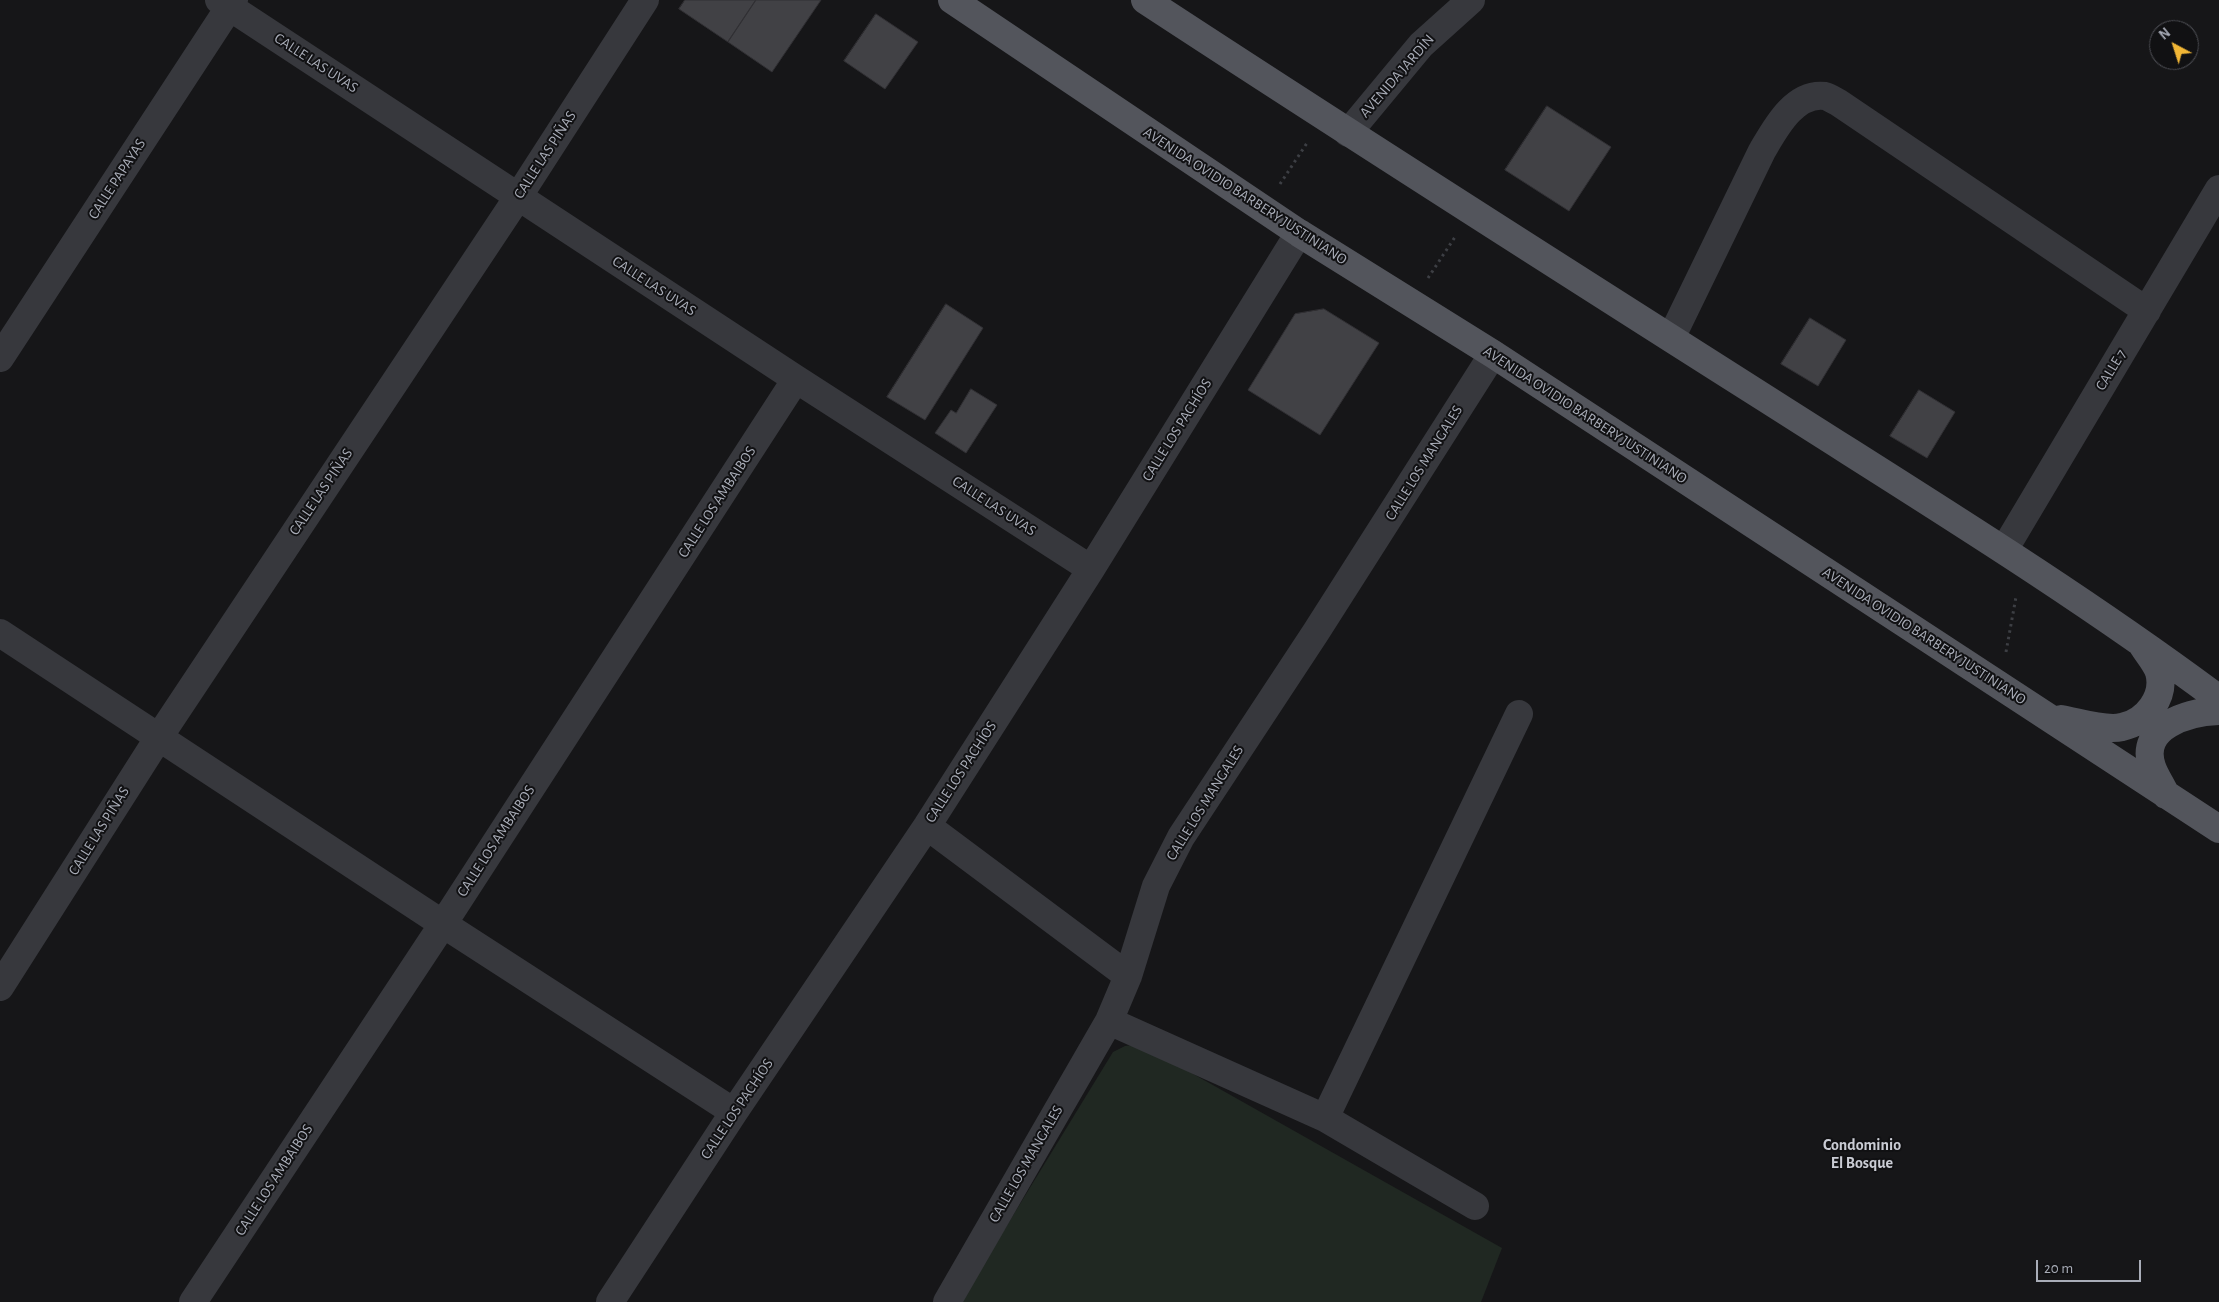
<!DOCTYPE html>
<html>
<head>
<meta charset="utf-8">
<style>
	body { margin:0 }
	#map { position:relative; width:2219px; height:1302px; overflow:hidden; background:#161618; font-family:"Alegreya Sans",sans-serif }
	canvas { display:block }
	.north { position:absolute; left:2149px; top:20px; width:50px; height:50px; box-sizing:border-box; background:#111113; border:1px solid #4e4f55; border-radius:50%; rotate:320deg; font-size:14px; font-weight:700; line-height:20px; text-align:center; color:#a9adb8 }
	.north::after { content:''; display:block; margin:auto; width:18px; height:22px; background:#f1b636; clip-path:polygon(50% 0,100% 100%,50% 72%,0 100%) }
	.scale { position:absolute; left:2036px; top:1260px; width:105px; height:22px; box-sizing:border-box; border:2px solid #a9adb8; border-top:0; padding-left:6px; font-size:15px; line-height:18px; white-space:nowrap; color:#a9adb8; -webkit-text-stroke:4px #111113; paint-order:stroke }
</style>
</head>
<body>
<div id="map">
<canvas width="2219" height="1302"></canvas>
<div class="north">N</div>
<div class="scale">20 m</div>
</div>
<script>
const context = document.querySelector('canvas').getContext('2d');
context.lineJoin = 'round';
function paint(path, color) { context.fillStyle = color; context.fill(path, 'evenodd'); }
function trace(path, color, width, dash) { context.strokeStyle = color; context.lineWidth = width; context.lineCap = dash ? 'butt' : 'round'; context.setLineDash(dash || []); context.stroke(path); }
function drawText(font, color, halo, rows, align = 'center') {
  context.font = font + ' "Alegreya Sans",sans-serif'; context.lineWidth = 4; context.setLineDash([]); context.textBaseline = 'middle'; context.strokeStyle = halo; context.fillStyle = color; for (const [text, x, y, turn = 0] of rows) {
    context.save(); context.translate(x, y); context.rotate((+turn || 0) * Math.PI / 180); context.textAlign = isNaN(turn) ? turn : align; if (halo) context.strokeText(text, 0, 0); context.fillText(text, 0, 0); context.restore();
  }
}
paint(new Path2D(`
	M1140 1044 1502 1248 1481 1302H960L1113 1052 1125 1046Z`), '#202822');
const building = new Path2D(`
	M685 0H756L728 42 679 9Z
	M756 0H821L772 72 728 42Z
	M876 14 918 42 885 89 844 61Z
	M1547 106 1611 147 1569 211 1505 170Z
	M946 304 983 328 925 420 887 397Z
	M1324 309 1379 343 1320 435 1248 390 1295 314Z
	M1810 318 1846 340 1818 386 1781 364Z
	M971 389 997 405 966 453 935 433 951 410 956 413Z
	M1919 390 1955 412 1927 458 1890 436Z`);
paint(building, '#414145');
trace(building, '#313034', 1);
trace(new Path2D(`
	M1280 184 1307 143
	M1428 278 1455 237
	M2006 652 2016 597`), '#3d3f44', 3, [2.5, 4]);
trace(new Path2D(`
	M219 0 796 379 1091 569
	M1348 133 1421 45 1471 0
	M1671 338 1762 151C1775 129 1794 92 1825 96 1829 97 1835 101 1839 103L2147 311
	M0 358 234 0
	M2004 550 2219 189
	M0 633 443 924 734 1112
	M927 826 1128 976
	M0 987 159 737 518 197 645 0
	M1109 1021 1325 1118 1475 1206
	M1325 1118 1519 714
	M193 1302 443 924 796 379
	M610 1302 734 1112 927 826 1091 569 1299 233
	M947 1302 1109 1021 1128 976 1156 886 1181 837 1316 632 1493 354`), '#37383d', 28);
trace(new Path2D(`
	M952 0 1299 233 1493 354 2219 829
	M1145 0C1351 135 1560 268 1768 400 1920 497 2074 591 2219 699
	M2061 719C2078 722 2105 731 2122 727 2146 722 2166 697 2159 672 2156 663 2148 654 2143 646
	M2166 795C2162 786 2155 776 2152 767 2138 726 2189 712 2219 711`), '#53555c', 28);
drawText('15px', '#a9adb8', '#111113', [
	["CALLE LAS UVAS",316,63,33],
	["AVENIDA JARDÍN",1397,76,-49],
	["CALLE LAS PIÑAS",545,155,-57],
	["CALLE PAPAYAS",117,179,-57],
	["AVENIDA OVIDIO BARBERY JUSTINIANO",1245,196,33],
	["CALLE LAS UVAS",654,286,33],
	["CALLE 7",2111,370,-59],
	["AVENIDA OVIDIO BARBERY JUSTINIANO",1585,415,33],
	["CALLE LOS PACHÍOS",1177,430,-58],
	["CALLE LOS MANGALES",1424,463,-58],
	["CALLE LAS PIÑAS",321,492,-56],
	["CALLE LOS AMBAIBOS",717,502,-57],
	["CALLE LAS UVAS",994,506,33],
	["AVENIDA OVIDIO BARBERY JUSTINIANO",1924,636,33],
	["CALLE LOS PACHÍOS",961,772,-57],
	["CALLE LOS MANGALES",1205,803,-58],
	["CALLE LAS PIÑAS",99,831,-58],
	["CALLE LOS AMBAIBOS",496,841,-57],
	["CALLE LOS PACHÍOS",737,1109,-56],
	["CALLE LOS MANGALES",1026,1164,-60],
	["CALLE LOS AMBAIBOS",274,1180,-57]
]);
drawText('bold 16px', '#caccd4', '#111113', [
	["Condominio",1862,1145],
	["El Bosque",1862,1163]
]);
</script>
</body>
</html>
